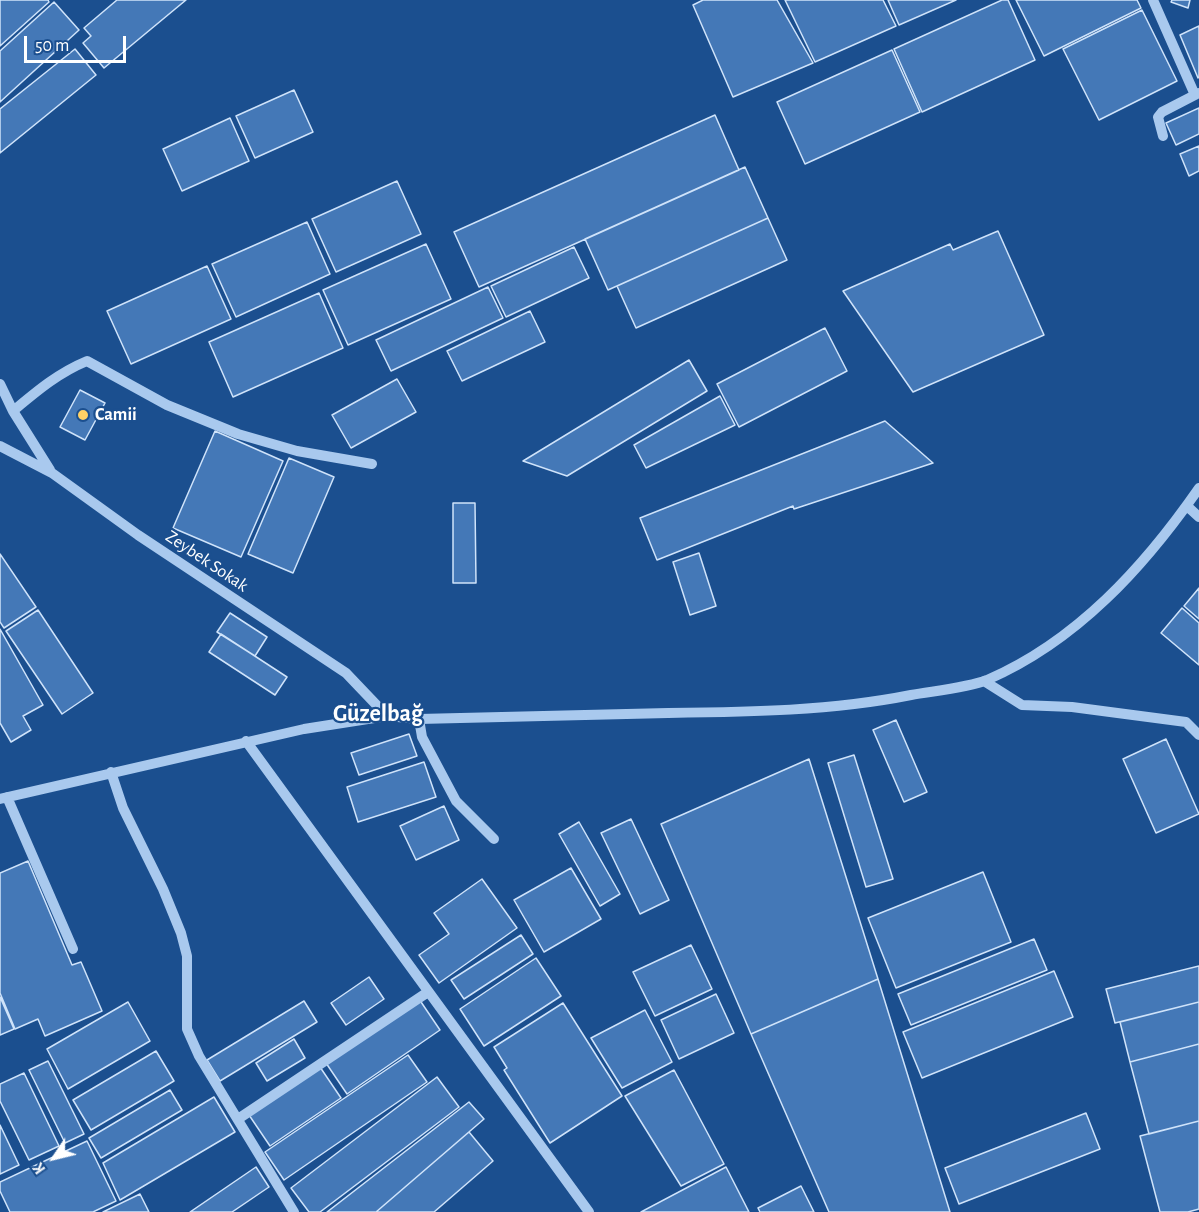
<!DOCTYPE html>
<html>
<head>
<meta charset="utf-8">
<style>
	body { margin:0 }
	#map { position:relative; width:1199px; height:1212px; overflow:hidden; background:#1b4f8f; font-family:"Alegreya Sans",sans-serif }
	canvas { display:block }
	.north { position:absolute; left:24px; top:1128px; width:60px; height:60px; -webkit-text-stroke:4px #1b4f8f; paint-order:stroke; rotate:235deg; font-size:16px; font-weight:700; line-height:24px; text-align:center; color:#fff }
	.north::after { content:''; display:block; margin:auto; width:21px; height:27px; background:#fff; clip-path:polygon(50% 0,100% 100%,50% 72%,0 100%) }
	.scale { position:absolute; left:24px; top:36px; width:102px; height:27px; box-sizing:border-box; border:3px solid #fff; border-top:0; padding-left:8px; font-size:18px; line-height:21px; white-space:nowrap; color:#fff; -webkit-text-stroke:4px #1b4f8f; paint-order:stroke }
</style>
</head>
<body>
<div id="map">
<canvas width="1199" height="1212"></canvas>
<div class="north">K</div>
<div class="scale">50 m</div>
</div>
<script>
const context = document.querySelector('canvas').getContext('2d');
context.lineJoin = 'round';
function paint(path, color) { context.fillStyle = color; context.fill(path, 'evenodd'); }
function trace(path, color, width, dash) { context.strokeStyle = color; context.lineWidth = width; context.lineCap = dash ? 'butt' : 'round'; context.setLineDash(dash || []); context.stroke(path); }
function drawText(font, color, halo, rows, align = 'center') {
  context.font = font + ' "Alegreya Sans",sans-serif'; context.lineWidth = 4.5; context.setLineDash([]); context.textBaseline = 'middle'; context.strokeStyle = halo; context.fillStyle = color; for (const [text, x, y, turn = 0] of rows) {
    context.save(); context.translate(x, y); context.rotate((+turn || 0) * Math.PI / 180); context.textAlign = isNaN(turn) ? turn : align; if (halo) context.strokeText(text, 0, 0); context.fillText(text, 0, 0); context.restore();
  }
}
const building = new Path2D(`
	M0 0H48L49 2 0 46Z
	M117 0H186L104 68 83 43 91 36 84 28Z
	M703 0H777L813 63 733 97 693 5Z
	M785 0H883L896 26 815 62Z
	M888 0H956L899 25Z
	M1002 0H1008L1035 60 922 112 894 49Z
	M1016 0H1137L1141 8 1044 56Z
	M1172 0H1190L1188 8 1171 2Z
	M54 2 79 30 0 102V51Z
	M1142 10 1177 81 1099 120 1063 49Z
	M1199 26V77L1198 78 1180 35Z
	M75 49 96 75 0 153V109Z
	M892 50 920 112 805 164 777 102Z
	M294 90 313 132 255 158 236 116Z
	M1199 108V134L1176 145 1166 123Z
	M715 115 739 170 479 287 454 232Z
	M230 118 249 161 182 191 163 149Z
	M1199 146V171L1189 176 1180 154Z
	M745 167 768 218 608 290 585 239Z
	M397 181 421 234 336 272 312 219Z
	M768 218 787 260 636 328 617 286Z
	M307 222 330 274 236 317 212 264Z
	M998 231 1044 335 913 392 843 291 950 244 953 250Z
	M426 244 451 299 348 345 323 290Z
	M574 247 589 278 506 317 491 286Z
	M207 266 231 319 131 364 107 311Z
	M488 287 503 318 391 371 376 340Z
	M319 293 343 348 233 397 209 342Z
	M530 311 545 342 462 381 447 351Z
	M825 328 847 371 739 427 717 384Z
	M689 360 707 391 567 476 523 461Z
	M397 379 416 412 351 448 332 415Z
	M80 390 105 403 85 440 60 427Z
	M720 396 735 425 646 468 634 445Z
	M885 421 933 463 794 509 793 506 657 560 640 518Z
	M215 431 283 461 241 557 173 528Z
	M289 458 334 477 293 573 248 554Z
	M453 503H475L476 583H453Z
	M699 553 716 606 690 615 673 562Z
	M0 554 36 607 4 628 0 622Z
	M1199 588V619L1184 606Z
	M1182 608 1199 623V665L1161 633Z
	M38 610 93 693 62 714 6 631Z
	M230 613 267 637 255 656 217 632Z
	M0 629 43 705 23 716 31 730 11 742 0 723Z
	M221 634 287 677 275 695 209 652Z
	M896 720 927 792 904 802 873 730Z
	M409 734 417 756 359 775 351 753Z
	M1166 739 1199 814 1156 833 1123 759Z
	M854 755 893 879 866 887 828 763Z
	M809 759 878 979 751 1034 661 824Z
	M424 762 436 797 358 822 347 787Z
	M444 806 459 840 416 860 400 826Z
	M631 819 669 900 640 914 601 833Z
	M579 822 620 894 600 906 559 834Z
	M28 861 72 965 81 962 102 1011 45 1036 38 1019 15 1029 0 993V873Z
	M571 868 601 919 544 952 514 900Z
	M983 872 1011 942 896 988 868 918Z
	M482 879 517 928 439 983 419 955 449 934 434 913Z
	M521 935 533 954 464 999 451 980Z
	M1034 939 1047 970 911 1025 898 994Z
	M691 945 712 989 655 1016 633 972Z
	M536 958 561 996 484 1046 460 1009Z
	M1199 966V1002L1115 1023 1106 989Z
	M1054 971 1073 1017 922 1078 903 1032Z
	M369 977 384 999 346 1025 331 1003Z
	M878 979 950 1212H829L751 1034Z
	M716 994 734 1033 679 1059 661 1020Z
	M0 997 14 1029 0 1035Z
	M419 999 440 1030 347 1094 326 1063Z
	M304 1001 317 1022 220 1081 207 1060Z
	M128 1002 150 1041 68 1089 47 1049Z
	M1199 1002V1044L1130 1062 1120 1022Z
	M563 1003 622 1096 550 1143 504 1070 507 1068 494 1047Z
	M645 1010 672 1062 622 1088 591 1038Z
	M294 1039 305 1058 267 1081 256 1063Z
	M1199 1044V1121L1149 1134 1130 1062Z
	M156 1051 174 1081 91 1130 73 1100Z
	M408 1055 427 1082 284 1180 265 1152Z
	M48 1061 84 1134 65 1143 29 1070Z
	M320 1067 341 1098 270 1146 249 1115Z
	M674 1070 724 1164 681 1186 625 1096Z
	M24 1073 59 1146 29 1160 0 1101V1084Z
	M437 1077 459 1107 320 1212H309L291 1188Z
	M170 1090 182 1110 101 1158 89 1138Z
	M214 1097 235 1132 120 1200 103 1163Z
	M469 1102 484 1119 376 1212H327Z
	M1086 1113 1100 1149 959 1204 945 1168Z
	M1199 1121V1209L1188 1212H1160L1140 1136Z
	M0 1125 19 1165 0 1174Z
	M469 1132 493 1161 434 1212H376Z
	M87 1141 116 1201 93 1212H10L0 1191V1182Z
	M256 1167 269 1187 232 1212H190Z
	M726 1167 749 1212H641Z
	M801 1186 814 1212H760L758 1208Z
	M140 1194 149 1212H103Z`);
paint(building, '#4478b7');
trace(building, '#cfe3fa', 1.5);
trace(new Path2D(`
	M1153 0 1195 95
	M1163 136 1158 117 1162 112 1199 93
	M0 384 13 411 50 470
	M13 411C37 391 58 373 87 361L167 405 238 434 297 451 372 464
	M0 446 52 473 138 535 346 673 387 716
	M1187 506 1199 517
	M984 681 1022 705 1072 707 1186 722 1199 735
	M419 719 422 737 456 801 494 839
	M246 741 589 1212
	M111 772 123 808 163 889 181 933 187 956V1029L199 1056 294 1212
	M7 797 73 949
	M0 799 304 729 387 716 419 719C502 717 585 715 668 713 750 712 831 711 911 695 933 691 967 688 987 680 1077 641 1144 567 1199 488
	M238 1119 428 992`), '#a9c9ee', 10);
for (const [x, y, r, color] of [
	[83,415,6,"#ffd166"]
]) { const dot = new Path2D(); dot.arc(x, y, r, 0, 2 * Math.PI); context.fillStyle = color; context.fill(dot); trace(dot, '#1b4f8f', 2); }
drawText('bold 18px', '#fff', '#1b4f8f', [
	["Camii",95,415]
], 'left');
drawText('18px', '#fff', '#1b4f8f', [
	["Zeybek Sokak",207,561,34]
]);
drawText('bold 24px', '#fff', '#1b4f8f', [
	["Güzelbağ",378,714]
]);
</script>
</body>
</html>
